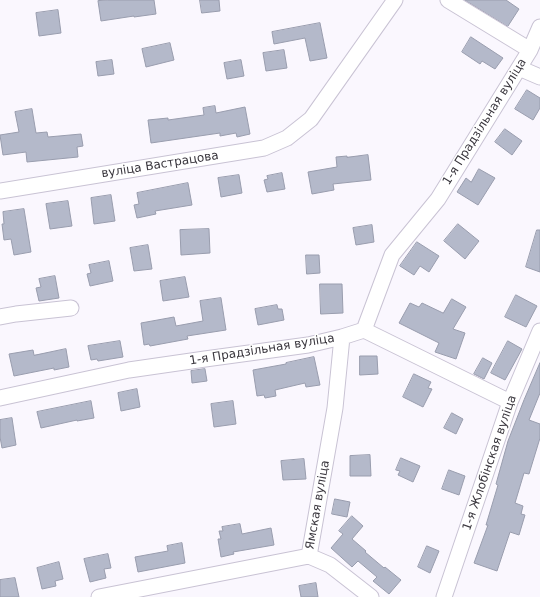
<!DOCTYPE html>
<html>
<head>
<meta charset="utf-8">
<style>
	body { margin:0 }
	canvas { display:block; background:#faf7fe }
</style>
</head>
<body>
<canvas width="540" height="597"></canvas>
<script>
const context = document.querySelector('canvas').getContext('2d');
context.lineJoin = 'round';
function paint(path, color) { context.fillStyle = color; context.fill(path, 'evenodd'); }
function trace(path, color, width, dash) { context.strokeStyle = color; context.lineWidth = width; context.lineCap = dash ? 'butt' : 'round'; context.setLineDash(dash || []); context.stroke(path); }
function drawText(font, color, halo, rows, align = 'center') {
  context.font = font + ' "DejaVu Sans",sans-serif'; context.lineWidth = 3; context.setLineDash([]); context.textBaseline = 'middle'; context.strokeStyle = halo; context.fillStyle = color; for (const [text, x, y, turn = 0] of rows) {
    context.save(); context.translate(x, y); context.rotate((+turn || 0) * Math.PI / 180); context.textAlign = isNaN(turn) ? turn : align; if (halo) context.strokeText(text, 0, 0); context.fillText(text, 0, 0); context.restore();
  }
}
const building = new Path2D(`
	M108 0H154L156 14 134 17V16L101 21 98 1Z
	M200 0H219L220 11 202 13Z
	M465 0H506L519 9 508 26Z
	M58 10 61 33 39 36 36 13Z
	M320 23 327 58 310 61 305 38 274 44 272 32Z
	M471 37 503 58 495 69 482 61 480 64 462 52Z
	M170 43 174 60 146 67 142 49Z
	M284 50 287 68 266 71 263 53Z
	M112 60 114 74 98 76 96 62Z
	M241 60 244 76 227 79 224 63Z
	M527 90 540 98V108L533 120 515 109Z
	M215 106 216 113 245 107 250 134 237 137 236 133 220 136V133L151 143 148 120 168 118V120L204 115 203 108Z
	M32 109 36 133 47 132 48 137 81 134 83 146 77 147 78 157 27 162 26 152 3 155 0 135 19 132 15 112Z
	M505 129 522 141 512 155 495 142Z
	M368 155 371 180 333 184 334 190 312 194 308 172 337 167 336 157 347 156V157Z
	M479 169 495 178 478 205 457 192 466 178 471 182Z
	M282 173 285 189 267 192 264 180 268 179 267 176Z
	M239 175 242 193 221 197 218 178Z
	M188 183 192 205 155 211 156 214 137 218 134 205 139 204 137 193Z
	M111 195 115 221 94 224 91 198Z
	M68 201 72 226 50 229 46 204Z
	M24 209 31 252 14 255 11 239 4 240 2 224H4L3 212Z
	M458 224 479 241 465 259 444 241Z
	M372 225 374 242 356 245 353 228Z
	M209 229 210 253 181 255 180 230Z
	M537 230H540V272L526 267Z
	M417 242 439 256 429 272 420 266 414 275 400 266Z
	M148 245 152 269 134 271 130 248Z
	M306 255H319L320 273 307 274Z
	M109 261 113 281 90 286 87 274 91 273 89 265Z
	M55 276 59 298 39 301 36 288 41 287 39 279Z
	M185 277 189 297 163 301 160 281Z
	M320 284H342L343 313 321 314Z
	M516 295 537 306 526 327 505 317Z
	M221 298 226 330 187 336 188 339 150 346 149 344 144 345 141 323 174 317 176 326 203 321 200 301Z
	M452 299 466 307 453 329 465 333 456 359 435 352 439 343 399 323 410 303 419 307 422 303 443 313Z
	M277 305 278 309H282L284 320 258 325 255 309Z
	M120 341 123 357 98 361 97 359 91 360 88 346Z
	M508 341 522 349 505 380 491 373Z
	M66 349 69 367 54 370V368L14 376 9 354 33 350 34 355Z
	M360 356H377L378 374 360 375Z
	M314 357 320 385 306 387 305 383 275 390 276 396 265 398 264 395 257 396 253 370 286 364V363Z
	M483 358 492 363 484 379 474 374Z
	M540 363V393L529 420 540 424V438L529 474 524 473 515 503 523 506 521 514 525 515 519 535 510 532 497 571 474 563 488 525H486L498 485 496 484 508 441 524 400Z
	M205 369 207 381 192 383 191 371Z
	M414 374 431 382 428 388 432 389 423 407 403 397Z
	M137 389 140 407 121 411 118 393Z
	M91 401 94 418 77 421V420L41 428 37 412Z
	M233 401 236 424 214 427 211 404Z
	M452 413 463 419 456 434 444 428Z
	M12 418 16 445 2 448 0 437V420Z
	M370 455 371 476H350V456Z
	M401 458 420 466 413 482 398 475 400 471 396 470Z
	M304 459 306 479 283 480 281 461Z
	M449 470 465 476 459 495 442 489Z
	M335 499 350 502 347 517 332 514Z
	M352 516 363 526 352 539 366 551 365 552 384 568 385 567 401 580 389 594 373 581 377 577 358 561 352 567 331 548 343 534 339 531Z
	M240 524 242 534 271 528 274 545 233 552 234 554 221 557 218 539H221L219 531H223L222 527Z
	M182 543 185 563 138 572 135 557 168 551 167 546Z
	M427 546 439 551 430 573 418 567Z
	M108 554 111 568 104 569 106 578 90 582 84 559Z
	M59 562 63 579 55 581 56 586 42 589 37 568Z
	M15 578 19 597H0V580Z
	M316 583 318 597H301L299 586Z`);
paint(building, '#b4b9ca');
trace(building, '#999dae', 1);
const minor = new Path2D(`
	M448 0 530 50
	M519 68 540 77
	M0 191 264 148 287 138 311 119 395 0
	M0 317 16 314 71 308
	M364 330 510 402
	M0 398 129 370 205 359 308 345 342 337 364 330 392 255 438 199 530 50 540 27
	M309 556 330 565 371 597
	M99 597 309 556 335 408 342 337
	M444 597 510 402 540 331`);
trace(minor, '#c9c3d4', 17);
trace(minor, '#fff', 15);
drawText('12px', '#3a373e', '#fff', [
	["1-я Прадзільная вуліца",485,122,-58],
	["вуліца Вастрацова",160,165,-9],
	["1-я Прадзільная вуліца",262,350,-9],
	["1-я Жлобінская вуліца",490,463,-71],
	["Ямская вуліца",318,505,-80]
]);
</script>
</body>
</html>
